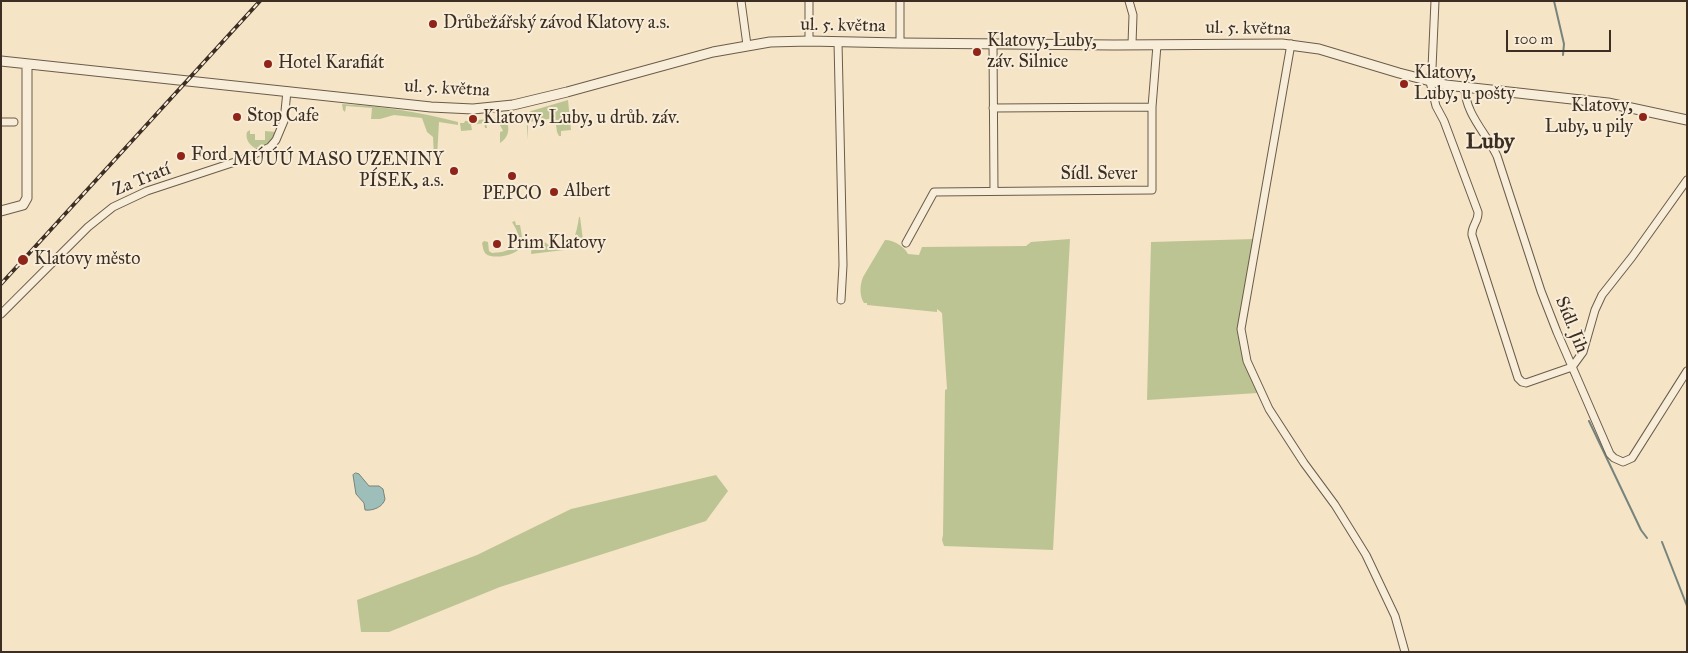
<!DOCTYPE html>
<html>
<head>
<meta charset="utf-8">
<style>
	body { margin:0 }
	#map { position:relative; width:1688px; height:653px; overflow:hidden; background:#f5e4c5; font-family:"IM FELL Great Primer",serif }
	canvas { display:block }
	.frame { position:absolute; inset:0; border:2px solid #3c2e22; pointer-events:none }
	.scale { position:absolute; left:1506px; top:30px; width:105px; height:22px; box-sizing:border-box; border:2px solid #3c2e22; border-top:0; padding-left:6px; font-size:15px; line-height:18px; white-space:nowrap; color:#3c2e22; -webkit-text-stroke:4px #f8edd9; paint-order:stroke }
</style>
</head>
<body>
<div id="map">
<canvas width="1688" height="653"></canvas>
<div class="frame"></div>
<div class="scale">100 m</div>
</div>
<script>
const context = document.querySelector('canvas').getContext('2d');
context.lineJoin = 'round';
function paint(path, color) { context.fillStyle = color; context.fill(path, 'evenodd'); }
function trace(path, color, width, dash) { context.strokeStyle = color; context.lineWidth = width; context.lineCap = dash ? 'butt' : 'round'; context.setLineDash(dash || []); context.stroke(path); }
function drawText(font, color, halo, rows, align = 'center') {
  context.font = font + ' "IM FELL Great Primer",serif'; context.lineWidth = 4; context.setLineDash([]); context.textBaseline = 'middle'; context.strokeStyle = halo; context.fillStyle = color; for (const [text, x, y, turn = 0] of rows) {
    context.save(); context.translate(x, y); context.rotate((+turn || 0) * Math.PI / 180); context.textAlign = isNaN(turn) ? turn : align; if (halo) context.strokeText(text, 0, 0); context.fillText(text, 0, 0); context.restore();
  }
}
paint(new Path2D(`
	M568 100 571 130 561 131V136H559L557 132 555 118 528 122V140L526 115 531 111Z
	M342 104C381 106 420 112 458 122V125L439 122 437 157H434L433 137 427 132 422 118 394 115 380 119H371L372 108 346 106 345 112 343 110Z
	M502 118 504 122H507C510 130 508 138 500 143V132L503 131 498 121 486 122 487 128H485L484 123 471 125 472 130 461 131 460 123H464L465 121Z
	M250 130V134H255V140H265V131L276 132 267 145 255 148C249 145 245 138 247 132Z
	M579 217H580L583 240 581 241 564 250 531 254 532 243 540 239C545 241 548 246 554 248 574 255 577 229 579 217Z
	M515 221 516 225H520C521 231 523 239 522 245 519 255 494 260 486 254 483 251 483 247 482 243L484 241 488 242 489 251 492 253 502 252 517 247C521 238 517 230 512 222Z
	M1070 239 1053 550 944 546 942 540 943 535 945 390 947 389 942 313 937 309V312L867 305V303H864C859 295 860 285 863 277L885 240C893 240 904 246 908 254L919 255 922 247 1026 246 1031 242Z
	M1254 239 1243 295 1240 333 1258 393 1147 400 1151 242Z
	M716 475 728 491 706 521 500 587 389 632H361L357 600 477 555 571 509Z`), '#bdc493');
const water = new Path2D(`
	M356 473 359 474 369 486H379L383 489 385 499C383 507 373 511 365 510L364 503 356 494 353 475Z`);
paint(water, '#9dbeb9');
trace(water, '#76847d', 1);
trace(new Path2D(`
	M1554 1 1564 44 1563 55
	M1589 421 1641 530 1647 538
	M1662 542 1687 606`), '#76847d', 2);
const minor = new Path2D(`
	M741 1 747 45
	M809 1V41
	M1129 1 1133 15 1132 44
	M1435 1 1432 68 1430 82 1436 106 1444 121 1478 212C1479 221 1471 226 1472 235L1518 378 1522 382 1526 383 1572 367 1583 352 1595 310 1602 295 1632 257 1687 180
	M838 42 843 265 841 300
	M900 43V1
	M993 44 994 191
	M1291 44 1241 329 1247 361 1269 409 1304 463 1335 505 1366 555 1395 616 1405 652
	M1465 88C1465 114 1487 134 1497 156L1541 291 1557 332 1610 454 1614 458 1623 462 1632 458 1687 371
	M993 108 1152 107
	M1 122H14
	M906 243 934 192 1152 190V107L1157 45
	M1 314 88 227 113 207 147 191 244 159 270 147 276 140 284 121 287 91`);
const tertiary = new Path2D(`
	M1 61 431 107 473 109 513 105 567 92 713 52 770 42 809 41 900 43 1114 45 1282 44 1319 49 1399 73 1446 85 1608 103 1687 120
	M1 211 23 205 27 198V64`);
trace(minor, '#6a5c4b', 9);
trace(tertiary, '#6a5c4b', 11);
trace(minor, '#f8edd9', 7);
trace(tertiary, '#f8edd9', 9);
const rail = new Path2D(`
	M1 284 260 1`);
trace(rail, '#3c2e22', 4);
trace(rail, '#f8edd9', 2, [5.5]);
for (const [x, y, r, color] of [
	[433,24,5,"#8f2418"],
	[977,52,5,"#8f2418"],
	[268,64,5,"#8f2418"],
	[1404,84,5,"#8f2418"],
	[237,117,5,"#8f2418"],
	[1643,117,5,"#8f2418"],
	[473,119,5,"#8f2418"],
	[181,156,5,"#8f2418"],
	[454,171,5,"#8f2418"],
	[512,176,5,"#8f2418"],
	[554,192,5,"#8f2418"],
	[497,244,5,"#8f2418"],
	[23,260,6,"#8f2418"]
]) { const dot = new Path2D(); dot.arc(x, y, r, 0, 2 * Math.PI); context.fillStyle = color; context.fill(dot); trace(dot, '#f8edd9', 2); }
drawText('18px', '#3c2e22', '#f8edd9', [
	["Drůbežářský závod Klatovy a.s.",443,24],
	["Klatovy, Luby,",987,42],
	["záv. Silnice",987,63],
	["Hotel Karafiát",278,64],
	["Klatovy,",1414,74],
	["Luby, u pošty",1414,95],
	["Klatovy,",1633,107,"right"],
	["Luby, u pily",1633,128,"right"],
	["Stop Cafe",247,117],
	["Klatovy, Luby, u drůb. záv.",483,119],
	["Ford",191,156],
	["MÚÚÚ MASO UZENINY",444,161,"right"],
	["PÍSEK, a.s.",444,182,"right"],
	["Albert",564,192],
	["PEPCO",512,195,"center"],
	["Prim Klatovy",507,244],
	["Klatovy město",34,260]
], 'left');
drawText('18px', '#3c2e22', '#f8edd9', [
	["ul. 5. května",843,26,1],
	["ul. 5. května",1248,29,1],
	["ul. 5. května",447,89,3],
	["Sídl. Sever",1099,175],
	["Za Tratí",142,180,-22],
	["Sídl. Jih",1571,325,68]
]);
drawText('bold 22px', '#3c2e22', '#f8edd9', [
	["Luby",1490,143]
]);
</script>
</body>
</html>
